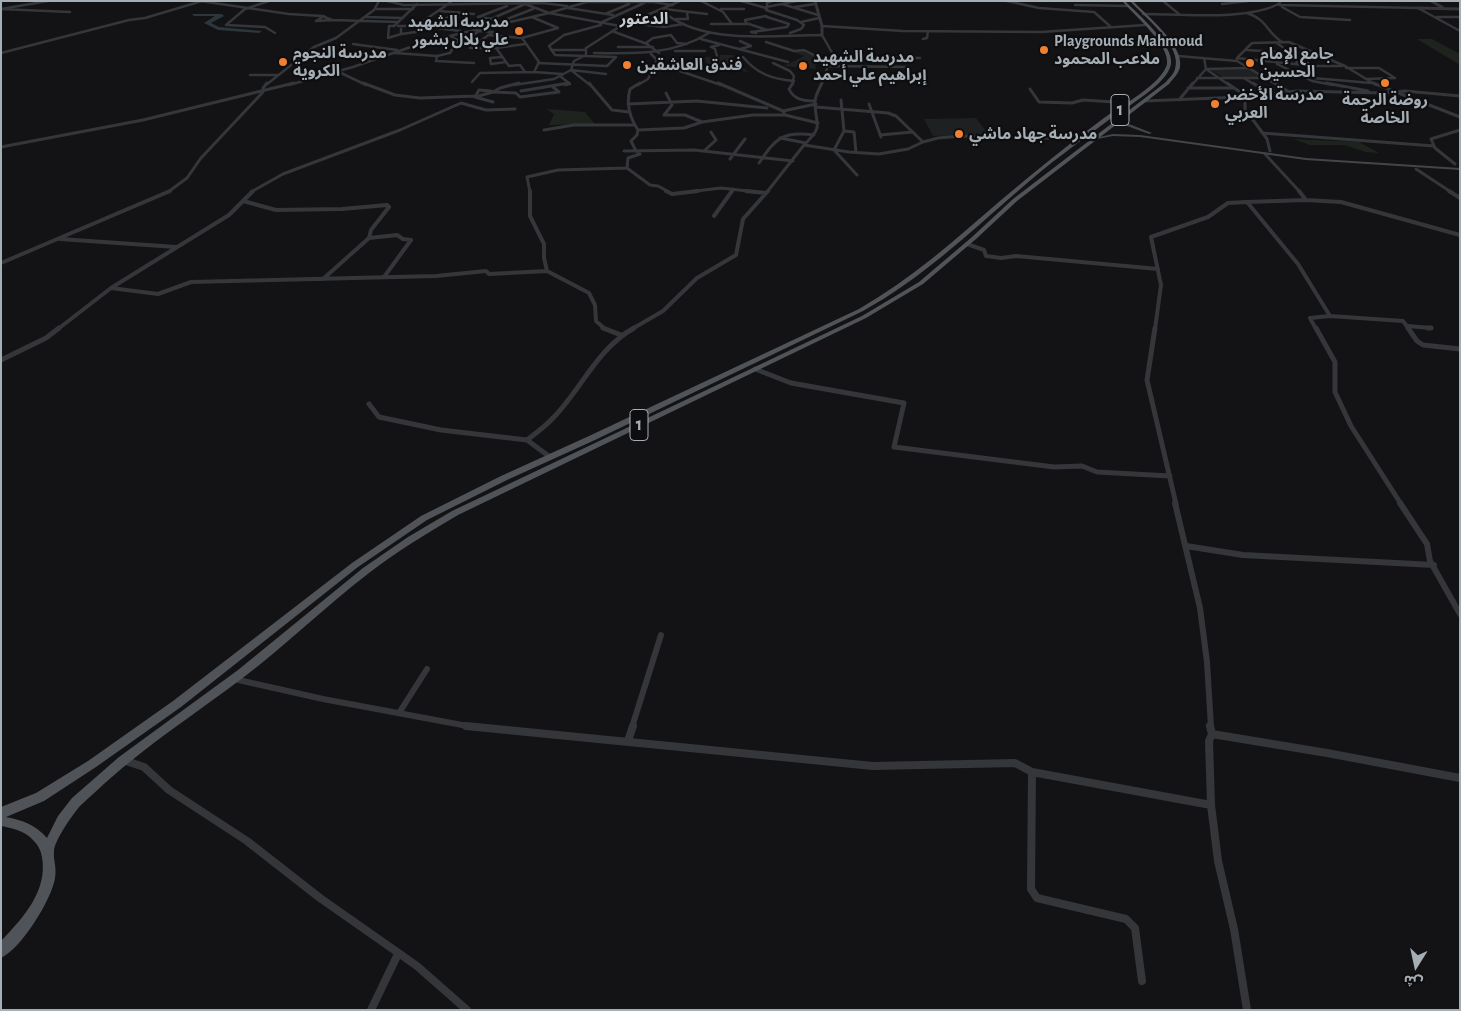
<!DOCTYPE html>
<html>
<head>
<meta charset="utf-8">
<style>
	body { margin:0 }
	#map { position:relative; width:1461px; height:1011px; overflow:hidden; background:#131315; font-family:"Alegreya Sans","Noto Sans Arabic",sans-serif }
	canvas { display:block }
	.frame { position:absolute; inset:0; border:2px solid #a5aeb5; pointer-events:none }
	.north { position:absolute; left:1391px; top:941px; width:50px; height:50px; -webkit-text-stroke:4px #0e0e10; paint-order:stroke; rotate:190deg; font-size:14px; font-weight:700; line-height:20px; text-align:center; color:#a5aeb5 }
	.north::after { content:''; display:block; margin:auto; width:18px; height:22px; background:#a5aeb5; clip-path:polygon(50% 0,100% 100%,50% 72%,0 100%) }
</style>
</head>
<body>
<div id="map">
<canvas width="1461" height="1011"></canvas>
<div class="frame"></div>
<div class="north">ش</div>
</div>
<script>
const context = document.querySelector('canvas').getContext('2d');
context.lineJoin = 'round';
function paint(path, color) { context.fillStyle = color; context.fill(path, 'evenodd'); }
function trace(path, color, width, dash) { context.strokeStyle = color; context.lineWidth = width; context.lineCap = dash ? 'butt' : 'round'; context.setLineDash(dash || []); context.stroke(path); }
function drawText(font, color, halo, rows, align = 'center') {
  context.font = font + ' "Alegreya Sans","Noto Sans Arabic",sans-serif'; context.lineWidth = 4.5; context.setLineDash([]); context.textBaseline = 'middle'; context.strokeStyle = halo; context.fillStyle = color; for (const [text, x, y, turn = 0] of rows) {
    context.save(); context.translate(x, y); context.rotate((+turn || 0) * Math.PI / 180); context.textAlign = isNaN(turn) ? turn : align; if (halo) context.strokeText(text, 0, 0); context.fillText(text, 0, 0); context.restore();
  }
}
paint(new Path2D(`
	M804 50 818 58 814 63 818 65H815L816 69 784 66 804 56 793 52Z
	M720 55H734L732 63 738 64 749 72 710 66 706 63 705 57H720Z
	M1249 69 1262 77 1224 78 1211 70Z
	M976 118 989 135 933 136 924 119Z`), '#1f2022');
paint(new Path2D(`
	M1417 39H1432L1460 54V65Z
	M546 109 585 112 595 124 549 125 554 114Z
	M1293 139 1359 142 1379 153 1366 152 1344 145H1310Z`), '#1e241d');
paint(new Path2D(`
	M192 14H222L224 16 211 23 219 27 262 31 259 33 218 30 204 23 215 16H194Z`), '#2b373a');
trace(new Path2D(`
	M48 1 1 9 70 12
	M200 1 289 14 322 16 332 20 398 22
	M269 1 245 9 226 25 265 27 275 33
	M387 1 404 5 543 3 567 6
	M701 1 723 12 732 24
	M741 1 766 8
	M797 1 782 4 818 15
	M1007 1 1039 8 1094 12 1111 27
	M1163 1 1179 14
	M586 2H653L673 5
	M1222 4 1248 1
	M1075 5 1127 6
	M1279 5 1418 8 1460 31
	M766 7 782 4
	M795 7 815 4
	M1282 7 1300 17 1350 20
	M568 8 613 15
	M375 9H413
	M664 9 707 14
	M721 9H744
	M661 10C702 46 771 35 822 35L834 56 826 61 827 69 821 85
	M766 10 797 20 804 25 801 29 790 33
	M767 10V3L772 1
	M440 11 474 14
	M458 12 430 27 460 31
	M1247 13C1268 20 1266 32 1282 42
	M605 14 629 4
	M1143 14C1179 14 1250 21 1280 3
	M324 16 316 21 332 20
	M766 16 767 17 789 24 787 27 767 30 746 23 745 20Z
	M365 17 403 18
	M1437 17H1460
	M491 19 525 4 549 13 620 26
	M493 19 478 17 507 6
	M676 19H688L687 13
	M467 21 492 24
	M502 21 533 9
	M801 22 819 18
	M600 23 644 3
	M630 23 664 27 684 24
	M711 24H749
	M601 25 564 35 549 46 555 55 615 57
	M398 26H416L451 2
	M822 26 903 31 1041 32 1145 25
	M401 29V34L388 38 389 26H394L417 4
	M479 31 493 32 470 48H496
	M612 31 647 44 659 53
	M756 33 751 32 767 30
	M401 34 416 32
	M488 35 522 38 539 62 534 72 562 74
	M522 38 558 28 532 17
	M701 39 788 62
	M923 39 927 38 928 31
	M458 40H466L479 31
	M740 41 751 46 740 49
	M766 42 794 51 804 50 826 61
	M1275 42 1293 54 1297 62 1296 64
	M646 43 653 38 671 35 677 43 687 44
	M353 44 397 50
	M525 44 496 48 509 66 520 65 525 72
	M618 47H653
	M551 50H586
	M1246 50 1314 54
	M675 51H705
	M1 53 129 20 145 18 202 1
	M395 53 437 56 436 61 474 63
	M594 53C635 54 673 55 709 33
	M302 56 329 55 377 58
	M437 56 450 53 458 40 450 36
	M717 56 715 49 711 47 719 45
	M834 56 920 58
	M1178 56 1237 61V58L1252 43 1289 42 1345 66 1376 85
	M502 57 490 58 491 64 506 62
	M743 57C757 74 772 79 794 81
	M1237 58 1313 66H1342
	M1237 61 1277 85
	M538 63 607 66 616 57
	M773 63 790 71 794 76 792 85
	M1277 64 1312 81 1333 85
	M826 66 910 67
	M652 68 677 70 721 85
	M1346 68H1379L1395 78 1366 79
	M1206 69 1229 85
	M1207 69 1248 68
	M337 71 366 85
	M250 75H278
	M560 76 570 84 565 85
	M1197 78H1220
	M1222 78H1265
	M1244 78 1255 85
	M1313 78 1371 83
	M472 82 480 73 534 72
	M266 85 314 47 336 38 374 10 379 1
	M289 85 353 67 428 41 549 13 590 1
	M514 85 554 79 571 70 606 74
	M590 85 571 70 574 61 586 55V48L619 27 680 1
	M638 85 648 79 657 60 651 54
	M1192 85 1206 69 1204 58`), '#34363a', 2.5);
trace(new Path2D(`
	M363 83 395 95 420 98 476 96
	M589 83 612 110 629 112
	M718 83 783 111 785 115 818 123
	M793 83 789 89C794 100 804 101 815 101
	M1227 83 1246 96
	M1253 83 1270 94
	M1275 83 1289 92
	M1326 83 1368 91
	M1373 83 1460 117
	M1188 88H1234
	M1030 89 1039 102 1072 103 1083 100 1129 103
	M521 91 569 83
	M493 92 500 88 519 83
	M666 93 672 105 664 115H685L702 122
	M1245 96V109L1267 139 1270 151
	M475 97 493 92 516 93 520 97 559 92 553 87
	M475 97 479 90 491 91
	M475 97 493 102
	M841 100 844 131 834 150 857 175
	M1179 100 1193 83
	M1144 101 1241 97 1297 91 1383 93 1405 91 1460 96
	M628 104 697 101 767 108
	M869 104 881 137
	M816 107 888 113 896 116 923 142
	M783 111 816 104
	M544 130 574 125H635
	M638 130 684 128 702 122 753 115H785
	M638 130C629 117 626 104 630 89L640 83
	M844 131 854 132 856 152
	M1262 133 1434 146
	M880 135 913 132
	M780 138 806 143
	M804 145C825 124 815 127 815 102 815 96 819 89 822 83
	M1 147 143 120 294 83
	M624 151 694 150 793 161
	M704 151 716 140 711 132
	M1265 154 1300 192
	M730 159 745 139
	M759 163C776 138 782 131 814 135
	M1455 164 1435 148 1431 139 1460 130
	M627 168 650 185 658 186 669 192
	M1416 169 1451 192
	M168 192 187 178 201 158 263 92V88L267 83
	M251 192 283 174 400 130 461 103 486 110 515 109
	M530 192 527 177 558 170 627 168 628 158 640 154 636 151 631 141 637 135 638 130
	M688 192 721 188 757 192
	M731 192 733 189
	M767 192 804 145 849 152 879 154 908 149 923 142 938 138 962 136 1081 139`), '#34363a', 3);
trace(new Path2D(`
	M530 191V216L544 244V258L547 271 589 293 595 305 596 321 605 329
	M666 191 672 194 698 191
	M746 191 766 193
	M1299 191 1306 200
	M1449 191 1460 198
	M243 201 276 210 342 209 387 205 389 207 371 230 369 238
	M714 216 732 191
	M60 239 176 247
	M967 244 984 250 986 256 1001 258 1016 256 1158 269
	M1 263 170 191
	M323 279 369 238 397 235 403 239 411 240 384 277
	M111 288 158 294 191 282 436 276 486 271 489 274 547 271
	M1330 316 1403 321 1409 329
	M1408 326 1431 328
	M58 329 111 288 229 215 253 191
	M632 329 663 311 697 278 736 255 743 219 768 191
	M1155 329 1161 285 1151 237 1208 217 1228 203 1247 202
	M1316 329 1310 318 1330 316 1298 264 1247 202 1306 200 1341 202 1460 235`), '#34363a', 4);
trace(new Path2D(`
	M603 328 621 335
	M1155 328 1147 380 1176 504
	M1316 328 1335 362V392L1351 426 1401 504
	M1408 328 1417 341 1423 345 1460 349
	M1428 328H1431
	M1 360 46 338 59 328
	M755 369 791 383 904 403 894 447 1054 467 1082 466 1097 472 1170 476
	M369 404 379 417 441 430 527 440
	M550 457 527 440C536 433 546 426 554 417 581 389 598 348 634 328`), '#34363a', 5);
trace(new Path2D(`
	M1175 503 1200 608 1207 662 1211 727
	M1400 503 1427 544 1430 561 1460 614
	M1186 546 1243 555 1434 565
	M234 679 323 699 473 727
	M399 713 427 669
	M632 727 661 635`), '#34363a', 6);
trace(new Path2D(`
	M466 726 873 766 1015 763 1032 772 1211 805
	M1210 726 1212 734 1209 741 1211 805 1218 861 1234 929 1247 1010
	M1212 734 1327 753 1460 778
	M628 741 633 726
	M123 760 144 767 169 790 247 841 320 898 417 966 467 1010
	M1032 772 1031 889 1037 898 1126 919 1135 928 1142 981
	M371 1010 398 954`), '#34363a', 8);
trace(new Path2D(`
	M815 1 822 26V35
	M1431 1 1442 7
	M1418 8 1460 9`), '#34363a', 3);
paint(new Path2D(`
	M1121 117H1123L1129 124 1152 133 1149 134 1127 126 1120 118Z
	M1113 134 1140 135 1306 158 1460 168V170L1306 160 1140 137 1113 136 1092 140 1090 139Z`), '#424649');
paint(new Path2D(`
	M1122 1H1125C1138 14 1174 45 1171 64 1168 84 1126 107 1110 119 1079 142 1047 165 1018 191 968 234 921 279 863 311L595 440 507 480 427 520 358 567 181 707 96 767 44 801 6 817C22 820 36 825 47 838L58 816 72 798 119 757 238 670 363 568 408 537 452 511 862 316 919 282 972 237 1013 199 1166 82C1169 78 1174 74 1175 69 1183 46 1143 16 1130 1H1133C1147 16 1184 45 1180 67 1179 73 1173 79 1169 84L1017 201 976 239 923 284 866 318 458 515C428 533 397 551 369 573 326 606 287 644 244 677 198 712 148 744 105 783 97 791 88 798 80 806 73 814 54 841 54 851 53 860 57 867 55 878 52 899 21 949 1 958V941C23 918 48 891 42 857 40 844 29 834 17 830 12 828 6 827 1 826V807L36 793 88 761 173 701 352 563 421 516 501 476 589 436 859 309C911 279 955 240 1000 201 1034 172 1069 144 1104 118 1120 107 1163 83 1167 64 1170 45 1134 15 1122 1Z`), '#505458');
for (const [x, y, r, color] of [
	[519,31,5,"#ef8131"],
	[1044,50,5,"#ef8131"],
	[283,62,5,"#ef8131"],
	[1250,63,5,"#ef8131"],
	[627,65,5,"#ef8131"],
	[803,66,5,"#ef8131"],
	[1385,83,5,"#ef8131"],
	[1215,104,5,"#ef8131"],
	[959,134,5,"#ef8131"]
]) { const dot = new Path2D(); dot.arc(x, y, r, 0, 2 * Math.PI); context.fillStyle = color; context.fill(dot); trace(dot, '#0e0e10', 2); }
drawText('bold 16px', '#c6cbd1', '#0e0e10', [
	["الدعتور",644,19]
]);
drawText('bold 16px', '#a5aeb5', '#0e0e10', [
	["مدرسة الشهيد",509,22,"right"],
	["علي بلال بشور",509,40,"right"],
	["Playgrounds Mahmoud",1054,41],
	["ملاعب المحمود",1054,59],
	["مدرسة النجوم",293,53],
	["الكروية",293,71],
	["جامع الإمام",1260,54],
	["الحسين",1260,72],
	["مدرسة الشهيد",813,57],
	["إبراهيم علي أحمد",813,75],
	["فندق العاشقين",637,65],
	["مدرسة الأخضر",1225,95],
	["العربي",1225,113],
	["روضة الرحمة",1385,100,"center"],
	["الخاصة",1385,118,"center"],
	["مدرسة جهاد ماشي",969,134]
], 'left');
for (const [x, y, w] of [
	[1120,110,18],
	[639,425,18]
]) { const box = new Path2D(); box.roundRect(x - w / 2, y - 15.5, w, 31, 4); context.fillStyle = '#0e0e10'; context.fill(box); trace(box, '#a5aeb5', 1); }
drawText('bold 18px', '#a5aeb5', null, [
	["1",1120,110],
	["1",639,425]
]);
</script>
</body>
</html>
